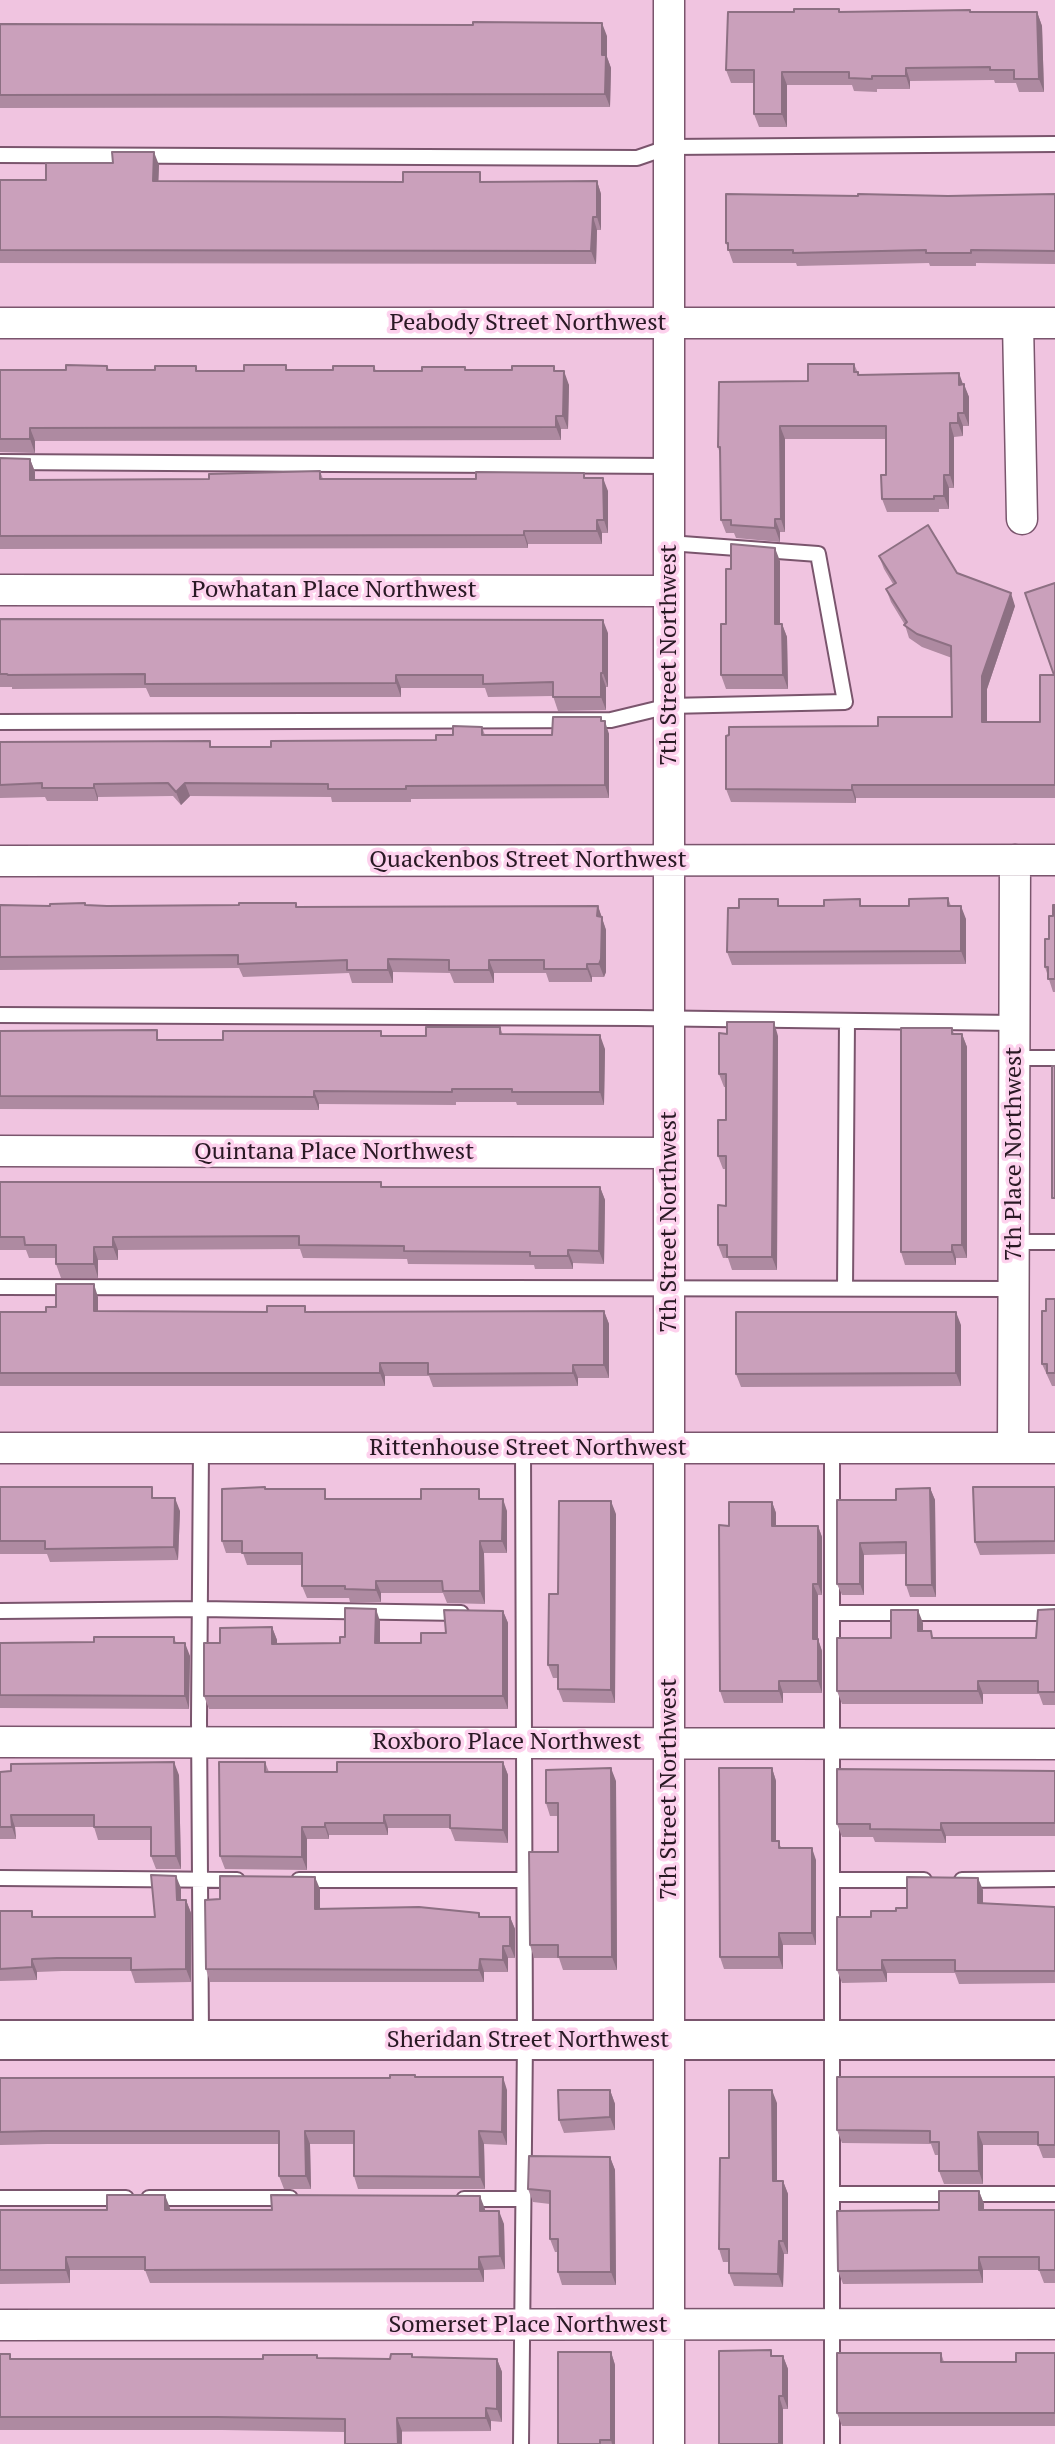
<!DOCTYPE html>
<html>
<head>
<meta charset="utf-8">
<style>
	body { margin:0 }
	canvas { display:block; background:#f0c4e0 }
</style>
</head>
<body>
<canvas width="1055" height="2444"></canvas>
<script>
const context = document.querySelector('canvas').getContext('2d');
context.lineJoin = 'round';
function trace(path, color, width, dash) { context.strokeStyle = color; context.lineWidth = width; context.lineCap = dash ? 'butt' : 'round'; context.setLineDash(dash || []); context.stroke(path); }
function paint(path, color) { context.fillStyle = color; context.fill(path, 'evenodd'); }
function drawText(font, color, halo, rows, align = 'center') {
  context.font = font + ' "PT Serif",serif'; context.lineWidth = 7; context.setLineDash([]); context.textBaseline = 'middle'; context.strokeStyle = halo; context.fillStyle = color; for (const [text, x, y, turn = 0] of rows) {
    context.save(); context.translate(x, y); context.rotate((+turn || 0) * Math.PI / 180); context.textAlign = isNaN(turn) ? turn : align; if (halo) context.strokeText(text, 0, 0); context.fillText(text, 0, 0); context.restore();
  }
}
const lane = new Path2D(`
	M0 155 637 158 669 147 1055 144
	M0 462 669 466
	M0 722 611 720 669 706 845 702 818 554 669 543
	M0 1015 637 1018 1014 1023
	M1014 1058H1055
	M1013 1242H1055
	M0 1287 1013 1289
	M845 1288 847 1021
	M0 1611 200 1609 461 1613
	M832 1613H1055
	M0 1878 237 1880
	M299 1880H525
	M832 1880H924
	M962 1880 1055 1879
	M201 2038 199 1720 201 1448
	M832 2194H1055
	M0 2198H126
	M149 2198H290
	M464 2199H523
	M521 2444 525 2040 523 1448
	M832 2444V1448`);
const street = new Path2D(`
	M0 323H1055
	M1018 323 1022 519
	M0 590 669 591
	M0 861 1055 860
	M0 1151 669 1153
	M0 1448H1055
	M1013 1448 1015 860
	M0 1742 1055 1744
	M0 2325 1055 2324
	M669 2444V0`);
const secondary = new Path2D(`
	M0 2040H1055`);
trace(lane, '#7a556d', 18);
trace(street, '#7a556d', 33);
trace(secondary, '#7a556d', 42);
trace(lane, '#fff', 14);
trace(street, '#fff', 30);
trace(secondary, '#fff', 38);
paint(new Path2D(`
	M970 10 971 12H1037L1042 26 1044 92H1019L1016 83H995L994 80 910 81V89H877V92L854 91 852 85H787V127H759L754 114V83H731L726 70 840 12Z
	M0 24 607 36V57L611 68 610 107 0 108Z
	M159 165 158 181 484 182 597 181 601 194V230H597L596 264 0 263V180H46Z
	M1055 194V264L976 263V266H930L929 263 797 266 796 263H733L726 243 858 196Z
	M854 364 859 375 963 384 969 397V426H963V436L954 437V488H949V509H939V512H887L882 499 886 475V439H785V532H780V542L736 538 734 533H726L721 520 720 454 718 447 808 381Z
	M107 366 109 370H155L196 366 197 371 333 370 374 366 376 371H422L465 367 466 370 556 371 569 385 568 429H561V440L35 441V453L0 452V370H66Z
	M0 458 30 459 35 472V480L209 479 320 471 323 479 586 478 608 491V533H602V544H528V548L0 549Z
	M879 556 957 573 1015 606 987 689V722H1040L1054 675 1055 583V798H856V803L731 802 726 789 878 726 952 717V658L922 647 909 638 905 625 891 602 886 589 893 584 884 569Z
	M780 561V624H782L787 637 788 689H726L721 675 726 624Z
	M0 619 608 633V687H606V710L558 711 553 696 488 697 485 688H401V697H150L146 688 12 689V687H0Z
	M602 721 609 734V798L411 799V802H332L331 797 190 796 181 805 173 796 98 797V801H47L45 797 0 798V742L212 747H271L436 740 482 727 485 735H552Z
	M948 898 951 906 966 919V964L732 965 727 952 739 908 781 906H909Z
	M296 903 297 907 598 906 606 930V972L604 977H592V982H549L546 973H494V983H454L450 973 393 972V983H352L349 973 243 977 239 968 0 970V905L107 906 239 905Z
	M1055 905V992H1053L1045 967Z
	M500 1027 503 1035 605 1049 604 1105H517L516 1102H456V1105L319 1104V1110L0 1109V1031L161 1040H223L381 1031 382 1036H426Z
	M952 1028 954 1034H962L967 1047V1258H956V1265H905L901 1252Z
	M778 1036 777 1270H732L728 1258H723L718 1245 726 1206V1169H723L718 1156 726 1120V1087H724L719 1074Z
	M0 1182H381L382 1187H600L605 1200 604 1264 573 1263V1269H535L534 1265 408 1264 407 1259 303 1258 300 1249 118 1250V1260H98V1278H61L56 1264V1258H29L26 1250H0Z
	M98 1297V1311H604L609 1324V1378H578V1386L433 1387 429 1376H385V1386H0V1312H46L56 1307Z
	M1055 1299V1386H1052L1042 1364 1046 1311Z
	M961 1325V1386L741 1387 736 1374Z
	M0 1487 156 1498 180 1511 178 1560 50 1562 47 1554H0Z
	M265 1487 266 1489 329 1499H483L507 1511V1553H484L485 1604 447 1603 443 1593H381V1602H350L349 1598H307L302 1586V1565H247L243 1553H226L222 1541Z
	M1055 1487V1554L980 1555 975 1542Z
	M930 1488 935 1500 936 1597H910L906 1585V1554L864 1555V1595H842L837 1584V1500H896Z
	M772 1502 776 1513V1526H818L822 1537V1595H818V1639L822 1651V1693H783V1703H724L720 1691 729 1526Z
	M616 1514 615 1703 563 1702 558 1689V1678H553L548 1665 558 1594Z
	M1055 1609V1705H1043L1039 1694H983V1704H842L837 1691 891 1638 923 1623V1631H931L933 1638H1036Z
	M503 1611 508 1623V1709H209L204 1696 220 1643 272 1627 277 1640V1644L340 1643 345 1637 380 1621V1643H421Z
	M174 1637 176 1643 190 1656 189 1709 0 1708V1643L94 1642Z
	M265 1762 269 1772H337L503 1762 508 1775V1843L455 1841 450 1828H388V1835H329V1839H307V1870L225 1869 220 1856Z
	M772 1768 776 1781V1841L782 1848 816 1860V1945H783V1969H724L720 1957Z
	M1055 1771V1836H946V1843L875 1842 873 1837H842L837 1824Z
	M0 1772 179 1775 181 1869H156L151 1856V1840H98L94 1827H15L16 1839H0Z
	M616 1781 617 1970H563L559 1958H534L530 1945 558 1852V1816H550L546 1803Z
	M181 1888V1900H186L191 1913V1982L135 1983 131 1971H62L37 1972V1980L0 1981V1911L34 1917H155Z
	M320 1889V1909L479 1913 480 1917H510L515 1929V1958H508V1972H484V1982H210L206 1969 220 1899Z
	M983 1890V1903L1055 1907V1983L959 1984 955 1973H887V1982L842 1983 837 1970 871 1917Z
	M415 2075 416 2077 507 2090V2145L484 2144 485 2189H358L354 2176V2144H310L311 2189H284L279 2176V2144H48L0 2145V2078H390Z
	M1055 2077V2158H1043L1038 2145H983V2184H944L939 2171V2155H935L931 2144 842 2143 837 2130Z
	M610 2090 615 2104V2130L564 2133 559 2120Z
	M777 2103V2181H783L788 2194V2254H784L783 2287 734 2286 729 2273V2262H723L719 2249 729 2158Z
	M610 2157 615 2170 616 2285H562L558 2272V2252H555L550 2239V2204L533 2202 528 2189Z
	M979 2191 984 2204V2210H1055V2283H1044L1039 2270H983V2283L843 2284 838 2271 939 2210Z
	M170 2208V2210L485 2209V2211L504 2224 505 2269 484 2270V2282L150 2283 145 2270H70V2283L0 2284V2210H107Z
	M611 2352 615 2365V2444H558Z
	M941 2353 944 2362H1016L1055 2353V2426H842L837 2413Z
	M0 2354 12 2359H390L412 2354 413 2357 497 2359 502 2372V2422L491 2421V2431L345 2432 222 2430H0Z
	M773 2356H783L788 2369V2409H783V2444Z`), '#ae8aa1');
paint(new Path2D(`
	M1037 12 1042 26 1044 92 1039 79Z
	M602 23 607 36V57L611 68 610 107 605 94 602 55Z
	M906 68 910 81V89L906 76Z
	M782 72 787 85V127L782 114Z
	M154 152 159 165 158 194 153 181Z
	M597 181 601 194V230L597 217Z
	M593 217 597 230 596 264 591 251Z
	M564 371 569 385 568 429 563 416Z
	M959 373 964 387 959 385Z
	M964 384 969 397V426L964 413Z
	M958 413 963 426V436L958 423Z
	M556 416 561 429V440L556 427Z
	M950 423 954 437V488L950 475Z
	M780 426 785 439V532L781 519Z
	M30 428 35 441V453L30 439Z
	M30 459 35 472V493L30 480Z
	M944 475 949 488V509L944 496Z
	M603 478 608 491V533L604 520Z
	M775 519 780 532V542L775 528Z
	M597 520 602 533V544L597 531Z
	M524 531 528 544V548L524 535Z
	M775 548 780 561V637L775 624Z
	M1011 593 1015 606 987 689V735L982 722V676Z
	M603 620 608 633V687L603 673Z
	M782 624 787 637 788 689 783 675Z
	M601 673 606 687V710L601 697Z
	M396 675 401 688V697L396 683Z
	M601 717 605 727V721L609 734V798L605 785Z
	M185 783 190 796 181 805 176 792Z
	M94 784 98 797V801L94 788Z
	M852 785 856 798V803L852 790Z
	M598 906 606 930V972L604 977 599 964Z
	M961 906 966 919V964L961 951Z
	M388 959 393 972V983L388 970Z
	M489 960 494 973V983L489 970Z
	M587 964 592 977V982L587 969Z
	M774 1022 778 1036 777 1270 772 1257Z
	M962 1034 967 1047V1258L962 1245Z
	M600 1035 605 1049 604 1105 600 1092Z
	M314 1091 319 1104V1110L314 1097Z
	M600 1187 605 1200 604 1264 599 1251Z
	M113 1237 118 1250V1260L113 1247Z
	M952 1245 956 1258V1265L952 1252Z
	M94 1247 98 1260V1278L94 1264Z
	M568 1250 573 1263V1269L568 1256Z
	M94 1284 98 1297V1324L94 1311Z
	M604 1311 609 1324V1378L604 1365Z
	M956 1312 961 1325V1386L956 1373Z
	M380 1363 385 1376V1386L380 1373Z
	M573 1365 578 1378V1386L573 1373Z
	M930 1488 935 1500 936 1597 932 1585Z
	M175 1498 180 1511 178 1560 174 1547Z
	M503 1499 507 1511V1553L502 1541Z
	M611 1501 616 1514 615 1703 611 1690Z
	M772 1502 776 1513V1537L772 1526Z
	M818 1526 822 1537V1595L818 1584Z
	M480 1541 484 1553 485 1604 480 1591Z
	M860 1543 864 1555V1595L860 1584Z
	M376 1581 381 1593V1602L376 1590Z
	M813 1584 818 1595V1651L813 1639Z
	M376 1609 380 1621V1656L375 1643Z
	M918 1610 923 1623V1644L918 1631Z
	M503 1611 508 1623V1709L503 1696Z
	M272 1627 277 1640V1657L272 1644Z
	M818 1639 822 1651V1693L818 1681Z
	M185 1643 190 1656 189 1709 185 1696Z
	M779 1681 783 1693V1703L779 1691Z
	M978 1681 983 1694V1704L978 1691Z
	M174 1762 179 1775 181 1869 176 1856Z
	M503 1762 508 1775V1843L503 1830Z
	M611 1768 616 1781 617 1970 612 1957Z
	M772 1768 776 1781V1854L772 1841Z
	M11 1815 15 1827 16 1839 12 1827Z
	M384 1815 388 1828V1835L384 1823Z
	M325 1823 329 1835V1839L325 1827Z
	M941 1823 946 1836V1843L941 1830Z
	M302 1827 307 1839V1870L302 1857Z
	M812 1848 816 1860V1945L812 1933Z
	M176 1876 181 1888V1913L177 1900Z
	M315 1877 320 1889V1922L315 1909Z
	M978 1878 983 1890V1915L978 1903Z
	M186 1900 191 1913V1982L186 1969Z
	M510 1917 515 1929V1958L510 1946Z
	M779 1933 783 1945V1969L779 1957Z
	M503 1946 508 1958V1972L503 1960Z
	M32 1959 37 1972V1980L32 1967Z
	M480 1959 484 1972V1982L479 1970Z
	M882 1960 887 1973V1982L882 1970Z
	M503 2077 507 2090V2145L502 2132Z
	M610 2090 615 2104V2130L610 2117Z
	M772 2090 777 2103V2194L773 2181Z
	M305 2131 310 2144 311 2189 306 2176Z
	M479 2131 484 2144 485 2189 480 2177Z
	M978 2132 983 2145V2184L979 2171Z
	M610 2157 615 2170 616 2285 611 2272Z
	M783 2181 788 2194V2254L783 2241Z
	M979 2191 984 2204V2223L979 2210Z
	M165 2195 170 2208V2223L165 2210Z
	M480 2196 485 2209V2224L480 2211Z
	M499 2211 504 2224 505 2269 500 2256Z
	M779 2241 784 2254 783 2287 778 2274Z
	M66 2257 70 2270V2283L66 2270Z
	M479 2257 484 2270V2282L479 2269Z
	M979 2257 983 2270V2283L979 2270Z
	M611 2352 615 2365V2444H612L611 2440Z
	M783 2356 788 2369V2409L783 2396Z
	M497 2359 502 2372V2422L497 2409Z
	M779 2396 783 2409V2444H779Z
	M486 2408 491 2421V2431L486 2418Z
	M397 2418 402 2431V2444H398Z`), '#8d7083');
const building = new Path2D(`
	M794 9H839V12L970 10V12H1037L1039 79H1014V70H990V67L906 68V76H872V79L849 78V72H782V114H754V70H726L728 12H794Z
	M473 22 602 23V55H606L605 94 0 95V24L473 25Z
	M112 152H154L153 181 403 182V172H480V182L597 181V217H593L591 251 0 250V180H46V163H113Z
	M726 194 858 196V194L948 196 1055 194V251L971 250V253H926V250L793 253V250H728V243H726Z
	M808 364H854V372H858V375L959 373V385L964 384V413H958V423H950V475H944V496H934V499H882L881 475H886V426H780L781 519H775V528L731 525V520H721L720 447H718L719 382 808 381Z
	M66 365 107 366V370H155V366H196V371H244V365H286V370H333V366H374V371H422V367H465V370H512V366H554V371H564L563 416H556V427L30 428V439H0V370H66Z
	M0 458 30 459V480L209 479V474L320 471V479H476V472L584 473V478H603L604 520H597V531H524V535L0 536Z
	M928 525 957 573 1011 593 982 676V722H1040V675H1054L1025 593 1055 583V785H852V790L726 789V736L729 735V727L878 726V717H952L951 646 917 634 904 625 907 622 886 589 896 583 879 556Z
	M731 544 775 548V624H782L783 675H721V624H726V569H731Z
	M0 619 603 620V673H601V697H553V682L483 684V675H396V683L145 684V674L8 675 7 674H0Z
	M553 717H601V721H605V785L406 786V789H328V784L185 783 176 792 168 783 94 784V788H42V783L0 785V742L210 741V747H271V741L436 740V735H453V726L482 727V735H552Z
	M948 898V906H961V951L727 952 728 908H739V899H778V906H824V900L860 899V906H909V899Z
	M85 903V905L107 906 239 905V903H296V907L598 906 597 916 602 917 601 959 599 964H587V969H544V960H489V970H449V960L388 959V970H347V960L238 964V955L0 957V905L50 906V904Z
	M1053 905H1055V979H1048V967H1045V939H1049V916H1053Z
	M727 1022H774L772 1257H727V1245H718V1205L726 1206V1156H718V1120H726V1074H719V1033L727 1034Z
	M426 1027H500V1034L600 1035V1092H512V1089H452V1092L314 1091V1097L0 1096V1031L157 1030V1040H223V1031H381V1036H426Z
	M901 1028H952V1034H962V1245H952V1252H901Z
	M1052 1066H1055V1198H1052Z
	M0 1182H381V1187H600L599 1251 568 1250V1256H530V1252L404 1251V1246L299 1245V1236L113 1237V1247H94V1264H56V1245H25L24 1237H0Z
	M56 1284H94V1311L267 1312V1306H305V1312L604 1311V1365H573V1373L428 1374V1363H380V1373H0V1312H46V1307H56Z
	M1046 1299H1055V1373H1047V1364H1042V1311H1046Z
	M736 1312H956V1373L736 1374Z
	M0 1487H152V1498H175L174 1547 45 1549V1541H0Z
	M265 1487V1489H325V1499H421V1489H479V1499H503L502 1541H480V1591H443L442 1581H376V1590L345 1589V1586H302V1553H242V1541H222V1489Z
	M973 1487H1055V1541L975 1542Z
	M930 1488 932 1585H906V1542L860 1543V1584H837V1500H896V1489Z
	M559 1501H611V1690L558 1689V1665H548L549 1594H558Z
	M729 1502H772V1526H818V1584H813V1639H818V1681H779V1691H720L719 1525 729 1526Z
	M345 1608 376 1609 375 1643H421V1633H446L444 1610 503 1611V1696H204V1643H220V1628L272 1627V1644L340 1643V1637H345Z
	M1055 1609V1692H1038V1681H978V1691H837V1638H891V1610H918V1631H931L932 1638H1036L1038 1610Z
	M94 1637H174V1643H185V1696L0 1695V1643L94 1642Z
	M174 1762 176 1856H151V1827H94V1815H11L12 1827H0V1772L11 1771V1764Z
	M219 1762H265V1772H337V1762H503V1830L450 1828V1815H384V1823H325V1827H302V1857L220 1856Z
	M611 1768 612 1957H558V1945H530L529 1852H558V1803H546V1770Z
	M719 1768H772V1841H779V1848H812V1933H779V1957H720Z
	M837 1769 1055 1771V1823H941V1830L870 1829V1824H837Z
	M151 1875 176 1876 177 1900H186V1969L131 1970V1958H57L32 1959V1967L0 1969V1911H32V1917H155Z
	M220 1876 315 1877V1909L419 1907 479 1913V1917H510V1946H503V1960L480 1959 479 1970 206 1969 205 1900 220 1899Z
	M907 1877 978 1878V1903L1055 1907V1971H955V1960H882V1970H837V1917H871V1911H896V1908H907Z
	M390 2075H415V2077H503L502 2132 479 2131 480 2177 354 2176V2131H305L306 2176H279V2131H43L0 2132V2078H390Z
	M837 2077H1055V2145H1038V2132H978L979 2171H939V2142H930V2131L837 2130Z
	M558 2090H610V2117L559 2120Z
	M729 2090H772L773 2181H783V2241H779L778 2274 729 2273V2249H719L720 2158H729Z
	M529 2156 610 2157 611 2272H558V2239H550V2191L528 2189Z
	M939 2191H979V2210H1055V2270H1039V2257H979V2270L838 2271 837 2211 939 2210Z
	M107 2195H165V2210H272L271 2195 480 2196V2211H499L500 2256 479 2257V2269L145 2270V2257H66V2270H0V2210H107Z
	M771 2350V2356H783V2396H779V2444H719V2351Z
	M558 2352H611V2440H600V2444H558Z
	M837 2353H941V2362H1016V2353H1055V2413H837Z
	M0 2354H10V2359H263V2355H317V2358L390 2359 391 2354H412V2357L497 2359V2409L486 2408V2418H397L398 2444H345V2419L217 2417H0Z`);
paint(building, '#caa0bb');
trace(building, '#8d7083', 2);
drawText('24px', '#291924', '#fdd1ed', [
	["Peabody Street Northwest",528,323],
	["Powhatan Place Northwest",334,590],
	["7th Street Northwest",669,655,-90],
	["Quackenbos Street Northwest",528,860],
	["Quintana Place Northwest",334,1152],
	["7th Place Northwest",1014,1154,-90],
	["7th Street Northwest",669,1222,-90],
	["Rittenhouse Street Northwest",528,1448],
	["Roxboro Place Northwest",507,1742],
	["7th Street Northwest",669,1789,-90],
	["Sheridan Street Northwest",528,2040],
	["Somerset Place Northwest",528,2325]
]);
</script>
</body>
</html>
